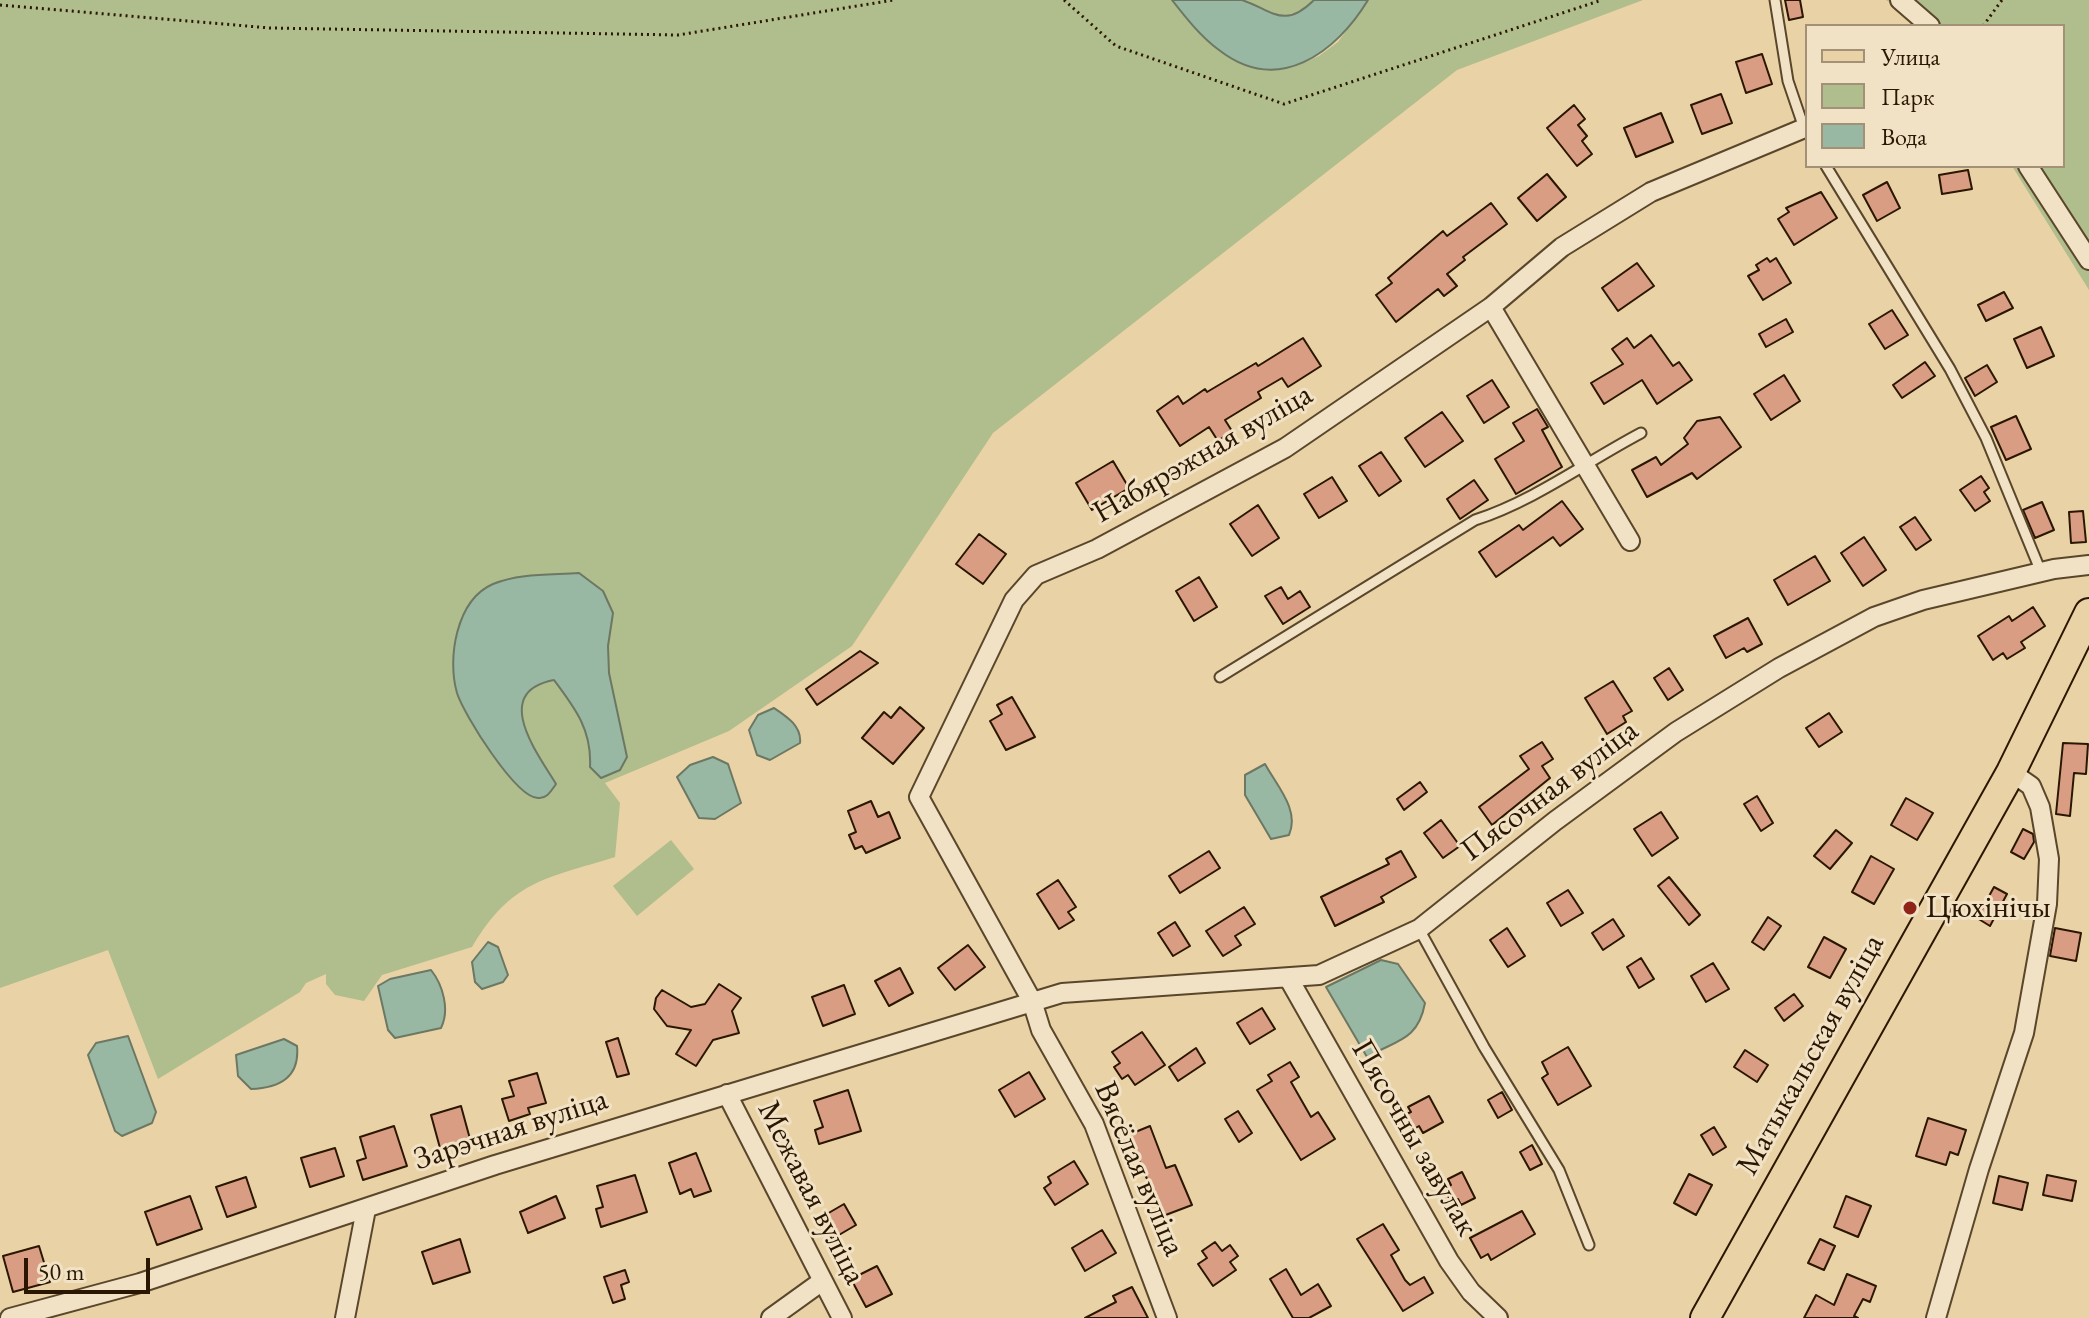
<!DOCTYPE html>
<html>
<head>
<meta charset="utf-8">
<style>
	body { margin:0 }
	#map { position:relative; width:2089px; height:1318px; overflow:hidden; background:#e9d2a6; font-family:"EB Garamond",serif }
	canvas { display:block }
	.legend { position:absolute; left:1805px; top:24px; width:260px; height:144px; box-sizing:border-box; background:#f1e2c5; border:2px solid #a29177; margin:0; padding:10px 14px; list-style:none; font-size:24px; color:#2b1701 }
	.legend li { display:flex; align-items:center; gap:16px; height:40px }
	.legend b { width:40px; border:2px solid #a29177 }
	.scale { position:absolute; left:24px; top:1258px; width:126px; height:36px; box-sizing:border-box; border:4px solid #2b1701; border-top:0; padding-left:10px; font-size:24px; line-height:28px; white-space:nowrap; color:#2b1701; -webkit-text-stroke:6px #f1e2c5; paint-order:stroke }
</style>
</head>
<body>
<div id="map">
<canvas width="2089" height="1318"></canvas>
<ul class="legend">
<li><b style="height:10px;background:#e9d2a6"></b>Улица</li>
<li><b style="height:22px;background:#b0bd8c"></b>Парк</li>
<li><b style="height:22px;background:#98b8a4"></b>Вода</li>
</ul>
<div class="scale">50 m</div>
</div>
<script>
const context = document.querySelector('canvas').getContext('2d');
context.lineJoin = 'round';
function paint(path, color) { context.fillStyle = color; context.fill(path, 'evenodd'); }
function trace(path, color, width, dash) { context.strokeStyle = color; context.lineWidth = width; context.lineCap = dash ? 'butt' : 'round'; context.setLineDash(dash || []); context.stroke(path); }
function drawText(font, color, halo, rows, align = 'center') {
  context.font = font + ' "EB Garamond",serif'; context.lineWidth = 6; context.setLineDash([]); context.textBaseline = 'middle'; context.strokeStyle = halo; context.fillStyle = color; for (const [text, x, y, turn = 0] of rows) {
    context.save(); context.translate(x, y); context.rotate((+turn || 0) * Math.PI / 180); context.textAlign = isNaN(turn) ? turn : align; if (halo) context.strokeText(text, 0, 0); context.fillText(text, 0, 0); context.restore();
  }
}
paint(new Path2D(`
	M0 0H1172L1202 35 1270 69 1296 66 1319 56 1338 42 1368 0H1643L1457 70 993 433 852 646 729 731 605 783 620 803 615 857C545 879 512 880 472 947L382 975 364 1001 335 995 326 984V974L306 983 300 992 158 1079 108 950 0 988Z
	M1242 0H1314C1293 21 1265 20 1242 0Z
	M1886 0H2089V290L2012 166H2063V26H1920L1914 17Z
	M671 840 694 869 637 916 613 886Z`), '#b0bd8c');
const water = new Path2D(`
	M1172 0C1189 0 1227 0 1242 0 1272 10 1284 30 1314 0H1368C1336 53 1278 96 1219 50 1201 37 1186 18 1172 0Z
	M579 573 603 591 613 613 608 646 609 673 627 757 620 770 601 778 590 767C592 730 575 708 554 680 490 692 538 754 556 784 551 791 547 799 538 798 516 798 464 715 457 693 447 659 456 600 493 584 519 573 551 575 579 573Z
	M774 708C786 716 802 726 800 743L770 760 757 755 749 730 758 715Z
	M713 757 728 764 741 803 715 819 699 818 677 777 690 765Z
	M1265 764C1277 786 1300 810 1289 835L1271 839 1245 795V775Z
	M488 942 498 947 508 975 503 982 482 989 475 982 472 962Z
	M1381 960 1398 964 1425 1003C1418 1041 1396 1040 1367 1057L1326 987Z
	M431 970C443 985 450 1010 441 1028L395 1038 388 1030 378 986 390 979Z
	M128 1036 156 1112 152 1123 122 1136 115 1131 88 1055 96 1043Z
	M284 1039 297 1046C300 1077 280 1088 251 1089L238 1076 236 1055Z`);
paint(water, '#98b8a4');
trace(water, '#6c7863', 2);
const building = new Path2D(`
	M1785 0H1800L1803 17 1789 20Z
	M1762 54 1772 84 1746 93 1736 62Z
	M1721 94 1732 123 1702 134 1691 105Z
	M1574 105 1585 119 1578 125 1587 136 1582 141 1592 154 1577 166 1547 128Z
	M1661 113 1673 142 1636 157 1624 128Z
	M1968 170 1972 189 1942 194 1939 175Z
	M1547 174 1566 197 1537 221 1518 198Z
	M1887 182 1900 208 1877 221 1863 195Z
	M1821 192 1837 218 1794 245 1778 219 1789 212 1786 208Z
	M1491 203 1507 224 1463 257 1465 260 1447 274 1457 286 1444 296 1438 289 1396 322 1376 295 1392 283 1388 278 1443 231 1447 236Z
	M1767 258 1770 262 1776 258 1791 283 1763 300 1748 276 1759 270 1756 265Z
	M1637 263 1654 286 1618 311 1602 288Z
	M2004 292 2013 308 1986 321 1978 305Z
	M1892 310 1908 335 1885 349 1869 324Z
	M1786 319 1793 332 1766 347 1759 334Z
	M2041 327 2054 356 2027 368 2014 339Z
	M1651 335 1673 366 1679 362 1692 380 1657 404 1642 380 1604 404 1591 383 1623 364 1612 349 1627 338 1634 348Z
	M1303 338 1321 366 1288 387 1282 378 1258 392 1261 398 1225 420 1232 431 1218 441 1209 427 1180 446 1157 411 1178 396 1183 404 1205 389 1207 392 1256 363 1258 366Z
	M1925 362 1935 376 1902 398 1893 385Z
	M1987 365 1997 382 1975 396 1965 378Z
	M1784 375 1800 401 1771 420 1754 394Z
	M1492 380 1509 407 1484 423 1467 396Z
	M1537 409 1548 427 1542 430 1562 467 1516 494 1495 459 1524 441 1513 423Z
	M1442 412 1463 441 1425 467 1405 438Z
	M2016 416 2031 449 2006 460 1991 427Z
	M1720 417 1741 447 1697 479 1692 473 1647 497 1632 470 1656 457 1661 465 1688 444 1684 438 1697 421Z
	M1381 452 1401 481 1379 496 1359 466Z
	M1113 461 1129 488 1092 510 1076 483Z
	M1981 476 1989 488 1984 492 1990 501 1975 511 1960 490Z
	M1332 477 1347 501 1319 518 1304 494Z
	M1474 480 1488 500 1460 519 1447 499Z
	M1562 501 1583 529 1560 546 1553 537 1496 577 1479 552 1519 525 1523 530Z
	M2042 502 2054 530 2035 538 2023 510Z
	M1258 505 1279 538 1252 556 1230 524Z
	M2083 511 2086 542 2071 543 2069 512Z
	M1915 517 1931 540 1916 550 1900 527Z
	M979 534 1006 554 983 584 956 564Z
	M1864 537 1886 570 1863 586 1841 553Z
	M1815 556 1830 581 1788 605 1774 580Z
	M1199 577 1217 607 1194 621 1176 591Z
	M1281 587 1288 599 1300 591 1310 607 1283 624 1265 596Z
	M2033 607 2045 626 2021 642 2025 648 2007 659 2003 653 1993 660 1978 636 2009 616 2012 621Z
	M1748 618 1762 644 1747 652 1744 648 1726 658 1714 636Z
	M860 651 878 663 817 705 806 689Z
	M1669 668 1683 690 1668 700 1654 678Z
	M1613 681 1632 711 1623 716 1626 722 1607 734 1585 698Z
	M1012 697 1035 737 1006 750 990 721 1002 714 997 705Z
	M900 707 924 728 893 764 862 738 884 712 891 718Z
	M1829 713 1842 732 1819 747 1806 728Z
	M1542 742 1553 759 1542 766 1550 778 1492 825 1479 807 1529 769 1520 756Z
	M2063 743 2088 744 2086 774 2074 773 2070 816 2056 814Z
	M1420 782 1427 792 1404 810 1397 799Z
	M1757 796 1773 823 1761 831 1744 804Z
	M1906 798 1933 813 1917 840 1891 825Z
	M871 801 878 817 889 812 900 838 866 853 862 846 855 849 849 835 856 832 848 811Z
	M1661 812 1678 838 1652 856 1634 829Z
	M1441 820 1460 846 1443 858 1424 833Z
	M2023 829 2033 834 2034 842 2024 859 2011 852Z
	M1836 830 1852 843 1830 869 1814 856Z
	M1209 851 1220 868 1180 893 1169 876Z
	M1401 851 1416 877 1381 897 1384 902 1335 926 1321 897 1389 864 1386 859Z
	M1871 856 1894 869 1874 904 1852 892Z
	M1669 877 1700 915 1689 925 1658 886Z
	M1058 880 1076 907 1068 912 1074 920 1059 929 1037 894Z
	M1994 887 2007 894 1990 926 1977 918Z
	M1568 890 1583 913 1561 926 1547 903Z
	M1244 907 1255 924 1235 936 1241 945 1223 956 1206 931Z
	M1768 917 1781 926 1764 950 1752 942Z
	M1613 919 1624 936 1603 950 1592 933Z
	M1175 922 1190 946 1173 956 1158 933Z
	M1507 928 1525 956 1508 967 1490 940Z
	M2055 928 2081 933 2076 961 2050 956Z
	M1824 937 1846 949 1830 978 1808 967Z
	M968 945 985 967 955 990 938 968Z
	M1641 958 1654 979 1639 988 1627 967Z
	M1713 963 1729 989 1706 1002 1691 976Z
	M900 968 913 993 889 1006 875 981Z
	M719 984 741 998 732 1011 739 1033 713 1040 696 1066 676 1054 691 1030 667 1026 654 1009 656 998 662 990 691 1007 705 1004Z
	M844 985 855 1014 823 1026 812 997Z
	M1794 994 1803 1006 1784 1021 1775 1008Z
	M1262 1008 1275 1029 1250 1044 1237 1023Z
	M1142 1032 1165 1065 1135 1085 1128 1075 1122 1079 1114 1067 1120 1063 1112 1052Z
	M618 1038 629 1074 617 1077 606 1042Z
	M1568 1047 1591 1086 1558 1105 1542 1078 1548 1074 1542 1062Z
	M1196 1048 1205 1063 1178 1081 1169 1067Z
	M1745 1050 1768 1065 1757 1082 1734 1067Z
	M1290 1062 1299 1077 1291 1082 1311 1117 1318 1112 1335 1139 1301 1160 1257 1090 1272 1081 1268 1075Z
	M1029 1072 1045 1099 1015 1117 999 1090Z
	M537 1073 546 1103 528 1108 530 1114 509 1121 502 1099 514 1096 509 1081Z
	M848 1090 861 1131 819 1144 815 1130 823 1127 814 1101Z
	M1502 1092 1512 1110 1498 1118 1488 1100Z
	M1429 1096 1443 1122 1423 1133 1419 1126 1412 1130 1404 1115 1411 1112 1408 1107Z
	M461 1106 470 1139 440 1148 431 1115Z
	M1238 1111 1252 1133 1239 1142 1225 1119Z
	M1928 1118 1966 1130 1958 1155 1950 1152 1946 1165 1916 1156Z
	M394 1126 407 1166 363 1180 357 1161 366 1158 360 1137Z
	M1150 1126 1166 1168 1175 1165 1192 1205 1163 1216 1128 1135Z
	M1714 1127 1726 1147 1713 1155 1701 1135Z
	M1532 1145 1542 1164 1530 1170 1520 1152Z
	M335 1148 344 1176 310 1187 301 1158Z
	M696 1153 711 1191 694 1197 691 1189 680 1194 669 1163Z
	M1074 1161 1088 1184 1055 1205 1044 1188 1051 1183 1048 1177Z
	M1462 1172 1475 1198 1461 1205 1458 1199 1451 1202 1444 1188 1451 1185 1448 1179Z
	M1689 1174 1712 1185 1696 1215 1674 1203Z
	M635 1175 647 1212 601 1227 596 1209 603 1207 597 1186Z
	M2047 1175 2076 1181 2072 1201 2043 1195Z
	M1999 1176 2028 1183 2022 1210 1993 1203Z
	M246 1177 256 1207 227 1217 216 1187Z
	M190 1196 202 1229 157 1245 145 1212Z
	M556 1196 565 1218 528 1233 520 1212Z
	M1846 1196 1871 1206 1858 1237 1834 1227Z
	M844 1204 856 1225 832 1239 820 1218Z
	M1522 1211 1535 1234 1491 1260 1488 1254 1481 1258 1470 1238Z
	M1383 1224 1399 1250 1391 1255 1405 1280 1410 1285 1424 1277 1433 1293 1403 1311 1357 1239Z
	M1102 1230 1116 1253 1085 1271 1072 1248Z
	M460 1239 470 1272 433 1284 422 1252Z
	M1820 1239 1835 1246 1824 1270 1808 1263Z
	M1215 1242 1222 1251 1230 1245 1238 1256 1230 1262 1236 1270 1213 1286 1198 1264 1207 1258 1202 1251Z
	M39 1246 50 1282 13 1292 3 1256Z
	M877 1266 892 1294 866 1307 851 1279Z
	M1286 1269 1301 1295 1318 1284 1331 1306 1309 1318H1293L1270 1279Z
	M625 1270 629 1282 621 1285 625 1299 613 1303 604 1277Z
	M1847 1274 1876 1286 1870 1302 1863 1299 1854 1316 1858 1318H1804L1816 1295 1834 1305Z
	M1132 1287 1148 1318H1085L1116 1302 1113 1296Z`);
paint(building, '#d89d83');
trace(building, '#2b1701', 2);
const service = new Path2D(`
	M1775 0 1788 81 1805 131
	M1826 166 1950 369 1986 438 2041 572
	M1220 677 1475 520C1534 501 1586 462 1641 433
	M1419 929 1484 1047 1559 1170 1589 1245`);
const minor = new Path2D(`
	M1900 0 1930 26
	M2028 166 2089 260
	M1491 307 1630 541
	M1289 979 1449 1261 1471 1292 1498 1318
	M727 1094 842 1318
	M10 1318 140 1283 495 1165 1062 993 1319 975 1419 929 1555 821 1676 732 1779 668 1874 617 1923 600 2054 569 2089 565
	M345 1318 366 1209
	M771 1318 821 1282
	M1167 1318 1094 1124 1041 1030 1032 1001 919 797 1014 600 1036 575 1097 549 1285 448 1491 307 1562 247 1651 192 1807 127
	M1936 1318 1979 1169 2024 1033 2047 904 2049 859 2040 807 2031 786 2011 772`);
const primary = new Path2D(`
	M1705 1318 2011 772 2089 613`);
trace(service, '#5a462a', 13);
trace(minor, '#5a462a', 22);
trace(primary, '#2b1701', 32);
trace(new Path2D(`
	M1064 0 1116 46 1284 104 1602 0
	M0 5 270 28 678 35 894 0
	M1983 26 2002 0`), '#2b1701', 3, [2, 4]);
trace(service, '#f1e2c5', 9);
trace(minor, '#f1e2c5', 18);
trace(primary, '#e9d2a6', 28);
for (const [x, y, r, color] of [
	[1910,908,8,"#8f2418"]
]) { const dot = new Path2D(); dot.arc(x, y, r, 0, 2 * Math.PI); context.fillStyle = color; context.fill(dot); trace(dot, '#f1e2c5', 3); }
drawText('32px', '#2b1701', '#f1e2c5', [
	["Набярэжная вуліца",1203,454,-30],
	["Пясочная вуліца",1550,791,-37],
	["Матыкальская вуліца",1811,1055,-61],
	["Зарэчная вуліца",511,1130,-18],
	["Пясочны завулак",1414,1138,60],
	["Вясёлая вуліца",1139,1169,67],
	["Межавая вуліца",811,1193,63]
]);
drawText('32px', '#2b1701', '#f1e2c5', [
	["Цюхінічы",1926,908]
], 'left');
</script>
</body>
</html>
